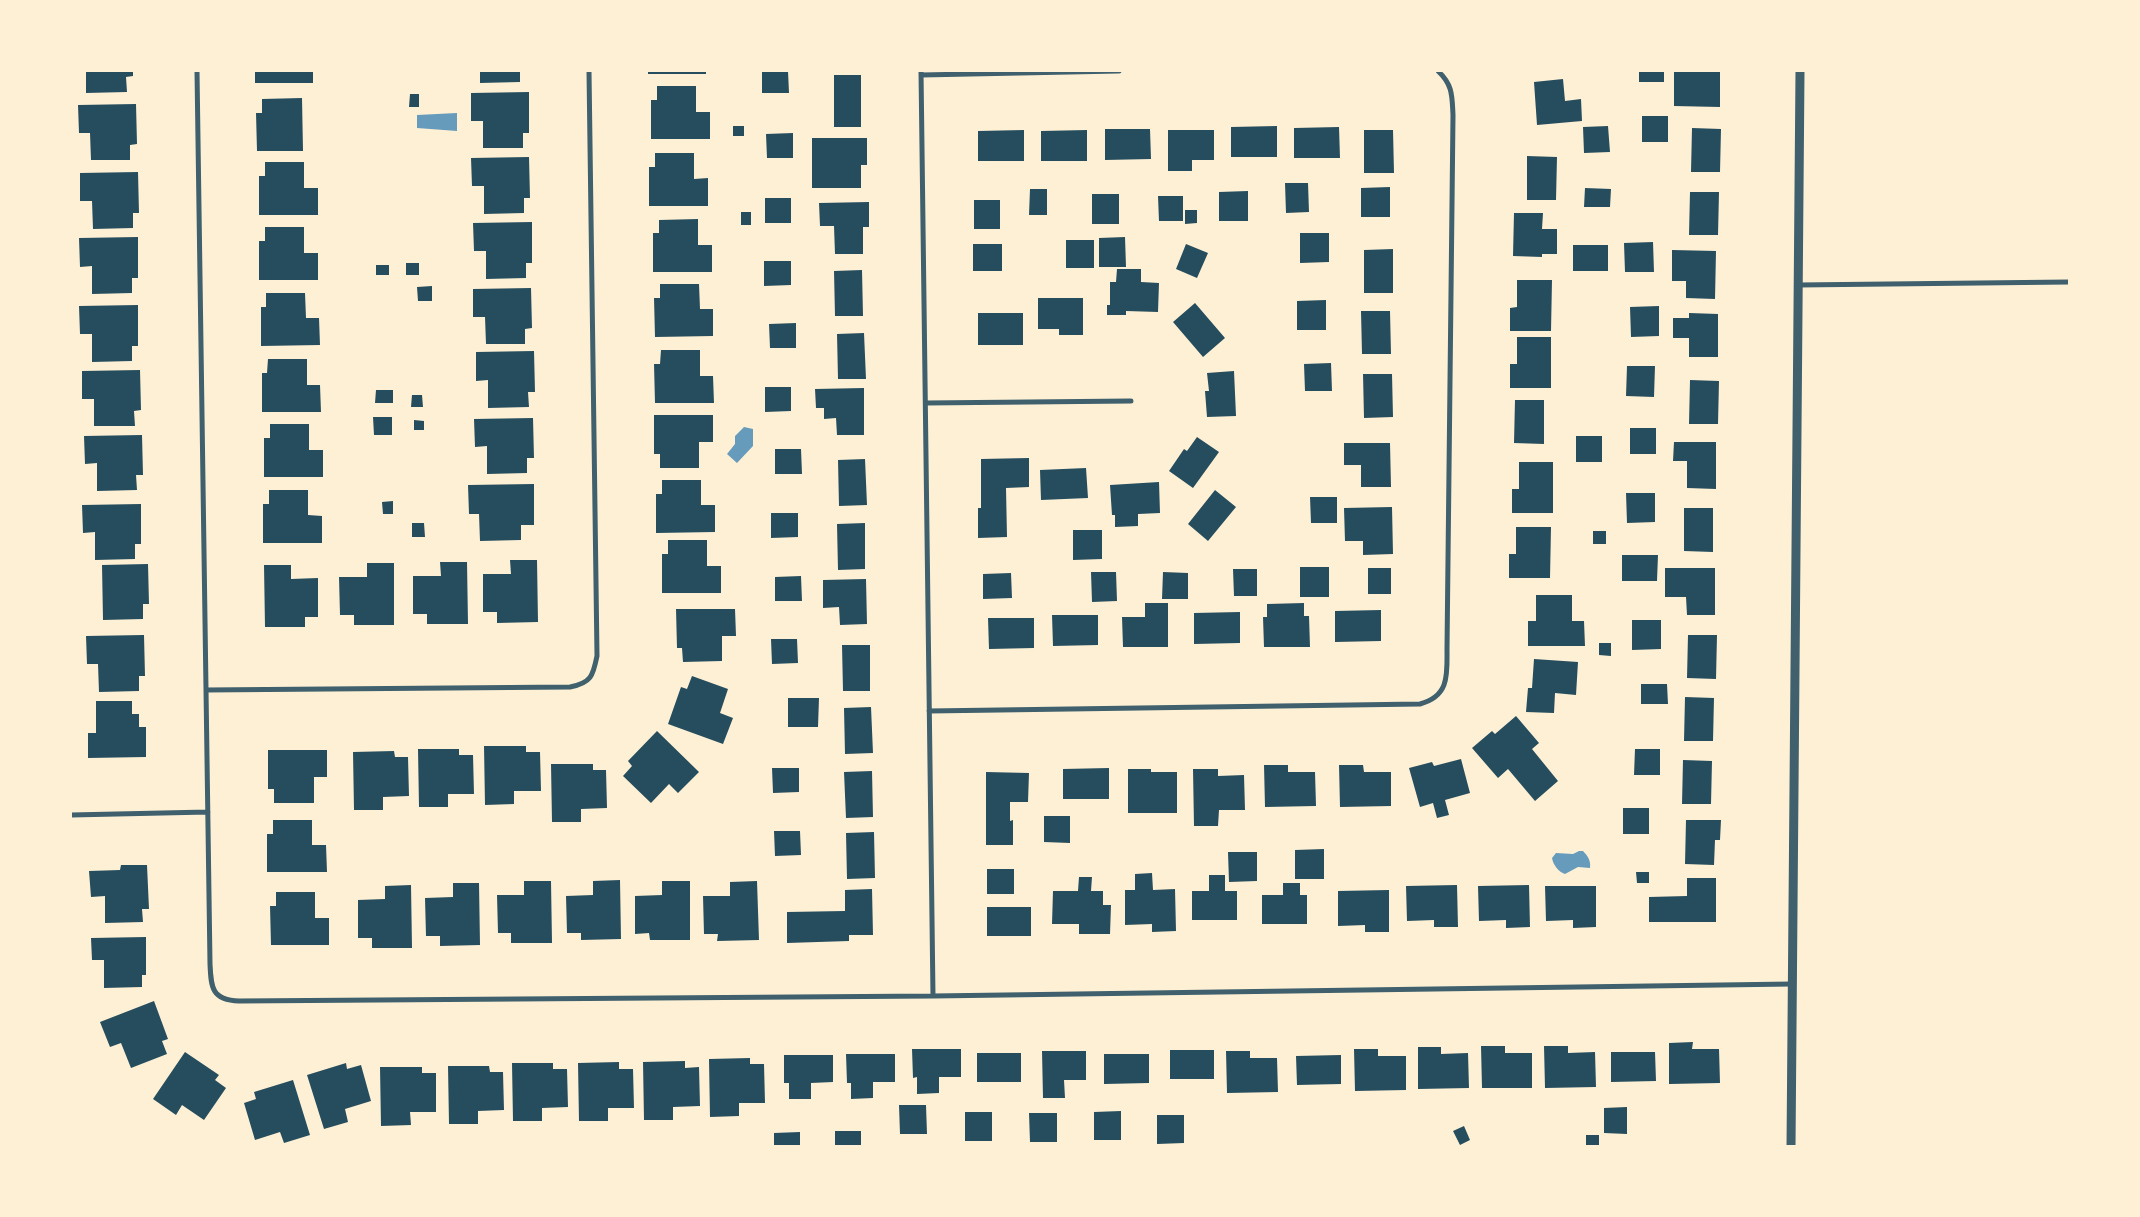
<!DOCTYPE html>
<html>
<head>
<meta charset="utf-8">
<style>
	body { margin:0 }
	#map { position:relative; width:2140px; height:1217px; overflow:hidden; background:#fdf0d5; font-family:"Alegreya Sans",sans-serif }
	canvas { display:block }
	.frame { position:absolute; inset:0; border:72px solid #fdf0d5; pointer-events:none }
</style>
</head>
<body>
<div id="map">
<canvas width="2140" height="1217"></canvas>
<div class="frame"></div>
</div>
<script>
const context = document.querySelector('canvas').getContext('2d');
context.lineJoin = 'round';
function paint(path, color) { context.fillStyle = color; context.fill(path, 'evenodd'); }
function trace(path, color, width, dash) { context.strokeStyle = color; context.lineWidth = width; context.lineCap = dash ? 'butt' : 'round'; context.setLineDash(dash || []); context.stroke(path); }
paint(new Path2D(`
	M457 113V131L417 128V115Z
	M744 427 753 429V446L737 463 727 454 735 444V436Z
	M1579 851H1583C1588 856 1591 861 1590 868L1578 867 1565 874C1559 872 1553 865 1552 858L1556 853 1573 854Z`), '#669bbc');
paint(new Path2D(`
	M86 71H133V76L126 77 127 92 86 93Z
	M255 71H313V83H255Z
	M480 71H520V82L480 83Z
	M648 71H706V74H648Z
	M762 71H788L789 93H762Z
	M1639 71H1664V82H1639Z
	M1674 71H1720V107L1674 106Z
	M834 75H861V127H834Z
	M1563 79 1565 101 1581 99 1582 121 1537 125 1534 82Z
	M657 86H696V112H710V139H651V100H657Z
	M529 92V133H523V148H483V121H471V93Z
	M410 94H419V107H409Z
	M302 98 303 151H257L256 113H262V99Z
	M136 104 137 144 130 145V160H91L90 133H79L78 105Z
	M1642 116H1668V142H1642Z
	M733 126H744V136H733Z
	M1277 126V157H1231V127Z
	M1608 126 1610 152 1584 153 1583 127Z
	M1339 127 1340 158H1294V128Z
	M1692 128 1721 129 1720 172H1691Z
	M1105 129H1150L1151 159 1105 160Z
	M1024 130V161H978V131Z
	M1087 130V161H1041V131Z
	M1168 130H1214V160H1192V171H1168Z
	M1364 130H1393L1394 173H1364Z
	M793 133V158H767L766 134Z
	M812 138H867V165H861V188H812Z
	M655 153H694V179L708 178V206H649V167H655Z
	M1527 156 1557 157 1556 200H1527Z
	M529 157 530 198H524V213L484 214V186H472L471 158Z
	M265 162H304V188H318V215H259V176H265Z
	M138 172 139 213H133V228L93 229 92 201H80V173Z
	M1285 183H1308L1309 212 1286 213Z
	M1390 187V217H1361V188Z
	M1585 188 1611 189 1610 207H1584Z
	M1030 189H1047V215H1029Z
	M1248 191V221H1219V192Z
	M1690 192H1719L1718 235H1689Z
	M1092 194H1119V224H1092Z
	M1158 196H1183V221H1159Z
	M765 198H791V223H765Z
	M974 200H1000V229H974Z
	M869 202V227H863V254H835L834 226H820L819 203Z
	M1185 210H1197V223L1185 224Z
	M741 212H751V225H741Z
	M1514 213H1543L1542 229H1557V254H1542V257L1513 256Z
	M698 219V245H712V272H653V233H659V220Z
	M532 222V263H526V278L486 279V251H474L473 223Z
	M265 227H304V253H318V280H259V241H265Z
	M1300 233H1329V262L1300 263Z
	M138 237V278H132V293L92 294V266L80 267 79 238Z
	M1125 237 1126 267H1099V238Z
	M1066 240H1094V268H1066Z
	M1653 242 1654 272H1625L1624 243Z
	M973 244H1002V271H973Z
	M1186 244 1208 253 1197 278 1176 269Z
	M1573 245H1608V271H1573Z
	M1393 249V293H1364V250Z
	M1672 250 1716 251 1715 299 1686 298V281H1672Z
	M764 261H791V285L764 286Z
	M406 263H419V275H406Z
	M376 265H389V275H376Z
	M1117 269H1141V282L1159 283 1158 312 1126 311V315H1107V305H1110V282H1116Z
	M862 270 863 316H835L834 271Z
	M1517 280H1552L1551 331H1510V308L1517 307Z
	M660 284H699L700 309H713V336L655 337 654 298H660Z
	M432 286V301H418L417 287Z
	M531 288 532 328 525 329V344H486L485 317H473V289Z
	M266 293H305L306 318H319L320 345 261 346V307H266Z
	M1038 298H1083V335H1059V329H1038Z
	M1326 300V330H1297V301Z
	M1195 303 1225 338 1203 357 1173 322Z
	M138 305V346H132V361L92 362V334H80L79 306Z
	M1659 306V336L1631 337 1630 307Z
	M1361 311H1390L1391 354H1362Z
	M978 313H1023V345H978Z
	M1689 313 1718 314V357H1689V338H1673V318H1689Z
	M796 323V348H770L769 324Z
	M864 333 866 379H838L837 334Z
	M1517 337H1551V388H1510V364H1517Z
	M661 350H700V376H713L714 403H655L654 364H660Z
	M534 351 535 392H528L529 407 488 408V380L476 381V352Z
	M268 359H307V385H320L321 412H262V373H267Z
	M1331 363 1332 391H1305L1304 364Z
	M1627 366H1655L1654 397 1626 396Z
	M140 370 141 410 134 411 135 426H94V399H82V371Z
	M1234 371 1236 416 1207 417 1205 391H1209L1207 373Z
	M1363 374H1392L1393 417 1364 418Z
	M1690 380 1719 381 1718 424H1689Z
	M765 387H791V411L765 412Z
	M864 388V435H837L836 418 824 419V408H816L815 389Z
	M376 390H393V403H375Z
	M412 395H422L423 407H411Z
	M1515 400H1544V444L1514 443Z
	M654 415H713V442H699V468H660V454H654Z
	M373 417H392V435H374Z
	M533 418 534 458H527V473L487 474V446L475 447 474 419Z
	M414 420 424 421V430H414Z
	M270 424H309V450H323V477H264V438H270Z
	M1630 428H1656V454H1630Z
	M142 435 143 475H136L137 490 97 491V463L85 464 84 436Z
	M1576 436H1602V462H1576Z
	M1197 437 1219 452 1193 488 1169 471 1184 449 1187 451Z
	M1674 442H1716V489L1687 488V461H1673Z
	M1344 443H1390L1391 487H1361V465H1344Z
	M775 449H801L802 474H775Z
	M1029 458V487L1006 488 1007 537 978 538V508H981V459Z
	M865 459 867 505 839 506 838 460Z
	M1519 462H1553V513H1512V489H1519Z
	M1086 468 1088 498 1041 500 1040 470Z
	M662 480H701V505H715V532L656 533V494H662Z
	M1159 482 1160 513 1138 514V526L1115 527V515H1112L1110 485Z
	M534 484V525H521V540L480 541 479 514H469L468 485Z
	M269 490H308V515L322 516V543H263V504H269Z
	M1215 490 1236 507 1208 541 1188 524Z
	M1626 493H1655V522L1627 523Z
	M1310 497H1337V523H1311Z
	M393 501V514H383L382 502Z
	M141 504V544H135V559L95 560V532L83 533 82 505Z
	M1392 507 1393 554 1363 555V541H1345L1344 508Z
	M1684 508H1713V552L1684 551Z
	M771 513H798V537L771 538Z
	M412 523H424L425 537H412Z
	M865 523V569L838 570 837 524Z
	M1516 527H1551L1550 578H1509V554H1516Z
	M1073 530H1102V559L1073 560Z
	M1593 531H1606V544H1593Z
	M668 540H707V566H721V593H662V554H668Z
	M1622 555H1658L1657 581H1622Z
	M510 560H537L538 622 497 623V612H483V574H511Z
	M440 562H467L468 624H427V614H413V576H441Z
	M367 563H394V625H354V615H340L339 577H367Z
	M148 564 149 604H143V619L103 620 102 565Z
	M264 565H291V579L318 578V617H305V627H265Z
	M1300 567H1329V597H1300Z
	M1368 568H1391V594H1368Z
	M1665 568H1715V615H1687L1686 597H1665Z
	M1233 569H1257V596H1234Z
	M1091 572H1116L1117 601 1092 602Z
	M1163 572 1188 573V599H1162Z
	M1011 573 1012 598 983 599V574Z
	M801 576 802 601H775V577Z
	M866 579 867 624 840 625 839 607 823 608V580Z
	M1536 595H1572V621H1584L1585 646H1528V621H1536Z
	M1145 603H1168V647H1123L1122 617H1145Z
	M1304 603V616H1309L1310 647H1264L1263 617H1267V604Z
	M676 609H735L736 636H722V661L683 662 682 648H677Z
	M1381 610V641L1335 642V611Z
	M1240 612V643L1194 644V613Z
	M1052 615H1098V645L1053 646Z
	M988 618H1034V648L989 649Z
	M1632 620H1661V649L1632 650Z
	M144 635 145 676H139V691L99 692 98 664H87L86 636Z
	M1688 635H1717L1716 679 1687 678Z
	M771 639H797L798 663 772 664Z
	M1599 643H1611V656L1599 655Z
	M842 645H870V691H843Z
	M1534 659 1578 662 1576 695 1555 693 1554 713 1526 712 1528 688H1532Z
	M692 676 728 689 720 713 733 718 723 744 668 724 681 687 687 689Z
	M1641 684H1667L1668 704H1641Z
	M1685 697 1714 698 1713 741H1684Z
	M788 698H819L818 727H788Z
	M96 701H132V714H139V727H146V757L88 758V733H96Z
	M871 707 873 753 845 754 844 708Z
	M1516 716 1539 743 1532 749 1558 781 1535 801 1508 769 1498 778 1472 748 1492 731 1495 734Z
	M657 731 699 772 678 793 669 784 651 803 623 776 632 766 628 761Z
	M484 746H526V752H540L541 791H514V804L485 805Z
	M418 749H459V755H473L474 794H448V807H419Z
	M1635 749H1660V775H1634Z
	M268 750H327V777H314V803H274V789H268Z
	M394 751 395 757H408L409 796 383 797V810H354L353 752Z
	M1461 759 1470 793 1445 800 1449 815 1437 818 1433 803 1420 807 1409 768 1432 762 1434 766Z
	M1683 760 1712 761 1711 804H1682Z
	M551 764H593V770H606L607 808 581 809V822H552Z
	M1264 765H1288V772H1315L1316 806 1265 807Z
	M1339 765H1363L1364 772H1391V806L1340 807Z
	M772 768H799V792L773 793Z
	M1109 768V799H1063V769Z
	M1128 769H1151V772H1177V813H1128Z
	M1193 769H1218V776L1244 775 1245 810H1219L1218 826H1194Z
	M872 771 873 817 846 818 844 772Z
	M986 772 1029 773 1028 802H1010V821L1013 820V845H986Z
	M1623 808H1649V834H1623Z
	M1044 816H1070V843L1044 842Z
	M273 820H312V845H326L327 872H267V834H273Z
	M1686 820H1721L1720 840H1715L1714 865 1685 864Z
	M774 831H800L801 855 775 856Z
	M874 832 875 878 847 879 846 833Z
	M1324 849V879H1295V850Z
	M1228 852H1257V881L1229 882Z
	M121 865H147L149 909H142L143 922 105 923V896L91 897 89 871 120 870Z
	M987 869H1014V894H987Z
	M1636 872H1649V883H1637Z
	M1152 873 1153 890 1175 889 1176 931 1152 932V924L1125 925V890H1135V874Z
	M1209 875H1225V891H1237V920H1192V891H1209Z
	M1079 877H1092L1091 891H1103V905H1111L1110 934H1079V924H1052L1053 891H1078Z
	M1687 878H1716V922H1649V897L1687 896Z
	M620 880 621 939 581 940V933H567L566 896 593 895V881Z
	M524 881H551L552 943H511V933H498L497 895H524Z
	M662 881H690V940H650L649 933 635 934V896L662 895Z
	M757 881 759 940 717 941 718 934H704L703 896H730V882Z
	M453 883H479L480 945 440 946V936H426L425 898 453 897Z
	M1283 883H1300V895H1307V924H1262V895H1283Z
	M411 885 412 948H372V938H358V900L385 899V886Z
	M1457 885 1458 927H1434V920L1407 921 1406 886Z
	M1529 885 1530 927 1506 928V920L1479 921 1478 886Z
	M1545 886H1596V927L1573 928V920L1546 921Z
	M872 889 873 935H849V941L787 943V912L845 911V890Z
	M1389 890V932H1365V925L1338 926V891Z
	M276 892H315V918H329V945H271L270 906H276Z
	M987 907H1031V936H987Z
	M146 937V975H142V987L104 988V960H92L91 938Z
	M154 1001 168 1039 162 1041 167 1054 131 1068 121 1043 110 1047 100 1022Z
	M1693 1042 1692 1049H1719L1720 1083 1669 1084V1043Z
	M1481 1046H1505V1053H1532V1088H1482Z
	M1544 1046H1568V1053L1595 1052 1596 1087 1545 1088Z
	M1418 1047H1441V1054L1468 1053 1469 1088 1418 1089Z
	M912 1049H961V1077H939V1093L917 1094V1077L913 1078Z
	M1354 1049H1378V1056H1406V1090L1355 1091Z
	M1170 1050H1214V1079H1170Z
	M1042 1051H1086V1080H1064L1065 1098H1043Z
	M1226 1051H1250V1058H1277L1278 1092 1227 1093Z
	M185 1052 219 1075 215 1080 226 1088 204 1120 182 1105 176 1115 153 1099Z
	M1611 1052H1655L1656 1081 1611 1082Z
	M977 1053H1021V1082H977Z
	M846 1054H895V1082H873V1098L851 1099V1083H847Z
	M1104 1054H1149V1083L1104 1084Z
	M784 1055H833V1082L811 1083V1099H789V1083H784Z
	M1341 1055V1084L1297 1085 1296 1056Z
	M750 1058V1064H764L765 1103H739V1116L710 1117 709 1059Z
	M685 1061V1068L699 1067 700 1106 673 1107V1120H644L643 1062Z
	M619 1062V1069H633L634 1108H608V1121H579L578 1063Z
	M346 1063 347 1069 361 1065 371 1101 345 1109 348 1122 324 1129 307 1075Z
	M512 1063H553V1069H567L568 1107 542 1108V1121H513Z
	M448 1066H489L490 1072H503L504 1110 478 1111V1124H449Z
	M380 1067H422V1073H436V1112H410L411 1125 381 1126Z
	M293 1080 310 1135 284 1143 280 1132 255 1140 244 1103 256 1099 254 1092Z
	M899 1105H926L927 1134H900Z
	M1627 1107V1134L1604 1133V1108Z
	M1121 1111V1140H1094V1112Z
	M965 1112H992V1141H965Z
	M1029 1113H1057V1142H1030Z
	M1157 1115H1184V1143L1157 1144Z
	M1464 1126 1470 1140 1460 1145 1453 1131Z
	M835 1131H861V1146H835Z
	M800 1132V1146H774V1133Z
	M1586 1135H1599V1146H1586Z`), '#264d5e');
trace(new Path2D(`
	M197 71 210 964C211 988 212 1000 239 1001L933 996 1792 984
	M921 71 933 996
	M921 75 1119 71
	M1798 285 2069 282
	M926 403 1131 401
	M206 690 570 687C591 683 593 676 597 656L589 71
	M929 711 1420 704C1450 696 1447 674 1447 648L1453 115C1452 96 1453 85 1438 71
	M71 815 208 812`), '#3f606c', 5);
trace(new Path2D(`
	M1791 1146 1800 71`), '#3f606c', 9);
</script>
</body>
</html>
